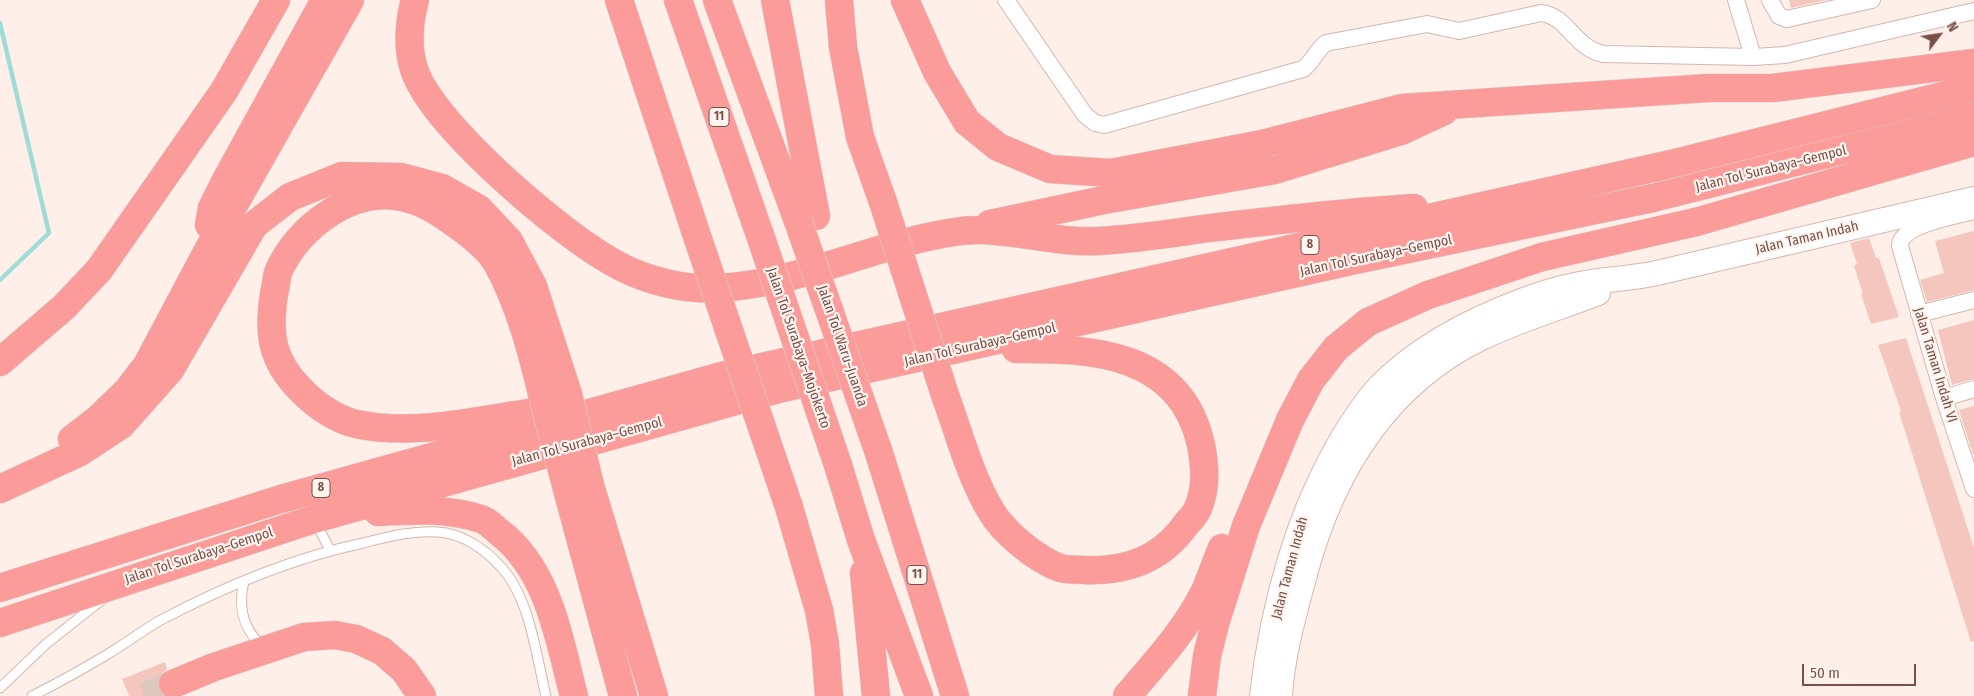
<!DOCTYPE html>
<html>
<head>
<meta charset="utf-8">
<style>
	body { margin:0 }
	#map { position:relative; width:1974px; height:696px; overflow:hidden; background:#fef0e8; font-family:"Fira Sans Condensed",sans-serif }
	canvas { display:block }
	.north { position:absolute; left:1914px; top:10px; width:50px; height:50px; -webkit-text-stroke:4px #fff5ef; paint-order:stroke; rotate:59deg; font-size:14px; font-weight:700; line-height:20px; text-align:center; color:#7a4e49 }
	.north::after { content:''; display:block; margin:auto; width:18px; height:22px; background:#7a4e49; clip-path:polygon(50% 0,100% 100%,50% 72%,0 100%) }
	.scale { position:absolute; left:1802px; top:664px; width:114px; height:22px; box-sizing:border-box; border:2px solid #7a4e49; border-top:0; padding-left:6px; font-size:15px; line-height:18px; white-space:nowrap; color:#7a4e49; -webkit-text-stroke:4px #fff5ef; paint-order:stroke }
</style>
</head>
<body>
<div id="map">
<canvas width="1974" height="696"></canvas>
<div class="north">N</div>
<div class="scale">50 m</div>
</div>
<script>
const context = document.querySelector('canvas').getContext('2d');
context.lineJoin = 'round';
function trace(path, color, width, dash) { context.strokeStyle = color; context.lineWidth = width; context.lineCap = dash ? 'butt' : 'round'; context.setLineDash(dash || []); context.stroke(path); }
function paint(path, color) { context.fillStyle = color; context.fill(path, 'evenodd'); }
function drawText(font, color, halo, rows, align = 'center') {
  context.font = font + ' "Fira Sans Condensed",sans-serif'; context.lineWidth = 4.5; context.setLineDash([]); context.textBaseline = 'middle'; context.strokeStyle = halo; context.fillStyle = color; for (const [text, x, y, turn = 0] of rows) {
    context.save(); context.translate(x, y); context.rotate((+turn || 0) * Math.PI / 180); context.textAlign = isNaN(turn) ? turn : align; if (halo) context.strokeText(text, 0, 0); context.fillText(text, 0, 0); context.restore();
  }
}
trace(new Path2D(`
	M0 23 49 233 0 280`), '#a0dcd6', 4.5);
paint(new Path2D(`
	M1789 0H1826L1791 8Z
	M1974 231V290L1927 302 1920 280 1944 273 1935 241Z
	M1869 238 1876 258H1879L1899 317 1871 324 1861 294H1863L1854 266 1857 264 1850 243Z
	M1974 320V379L1952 385 1938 330Z
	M1906 338 1974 548V641L1971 642 1899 412 1901 411 1878 345Z
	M1974 406V454H1973L1959 410Z
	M165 662 167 669 160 675 158 682V690L163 696H129L122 679Z`), '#f5c6bd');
trace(new Path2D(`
	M145 696 173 684`), '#ddc8c0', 28, [28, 14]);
const lane = new Path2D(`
	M315 521 330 550
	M244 581C238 606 243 629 262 646
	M0 688 46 644 103 599
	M32 696C58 683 83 669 108 654 126 643 142 631 159 621 223 587 293 558 363 543 387 537 413 530 438 532 461 533 485 549 500 566 530 597 536 655 546 696`);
const street = new Path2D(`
	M1006 0 1085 115 1095 123 1104 125 1303 69C1313 62 1316 50 1326 43L1427 24 1459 31 1541 13C1568 16 1573 47 1603 54L1753 57 1785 55 1974 11
	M1736 0 1753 57
	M1770 0 1779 16 1787 19 1872 0
	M1974 211C1956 216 1900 224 1900 246L1944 398 1974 489
	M1919 314 1974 300
	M1944 398 1974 389`);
const secondary = new Path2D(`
	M1262 696C1272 606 1298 512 1345 434 1355 418 1366 401 1379 387 1418 347 1473 319 1524 300 1540 294 1559 288 1575 285 1602 279 1630 279 1657 273 1763 248 1868 224 1974 199
	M1280 696C1282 657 1295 611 1305 574 1332 474 1385 385 1481 338 1519 320 1559 308 1598 293`);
const highway = new Path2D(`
	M415 0C409 21 407 48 414 69 432 125 562 235 614 263 638 277 669 286 697 288 783 292 868 245 954 232 1002 224 1050 244 1099 241 1136 239 1173 233 1210 228 1278 220 1345 212 1414 208
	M619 0 698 239
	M678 0 760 235
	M717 0 798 221
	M775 0 816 216
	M839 0 843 47 860 137 883 202
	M905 0 937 72 967 122 998 147 1050 169 1111 173 1262 144 1402 108 1709 88H1773L1974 63
	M990 224 1104 200 1275 170 1401 131 1444 111
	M209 225 212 208 226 180 325 0
	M0 362 64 307 99 270 224 91 276 0
	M945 395C959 433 970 476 991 511 1004 533 1036 559 1060 568 1066 570 1076 569 1083 570 1126 572 1161 560 1187 523 1191 519 1196 513 1198 508 1207 488 1205 465 1201 445 1181 353 1093 348 1016 349
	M538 412C479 419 417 437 356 424 335 419 314 404 300 389 271 360 268 333 274 294 276 287 276 277 279 270 299 228 347 190 396 196 415 198 435 209 450 220 466 231 487 246 497 263 520 305 532 352 543 398
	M72 439 98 419 127 391 147 365 206 254 350 0
	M879 453 955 696
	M838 465 861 540 919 696
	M590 485 654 696
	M0 489 80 452 121 425 170 370 254 225 290 197 342 176 401 177 442 188 479 209 509 241 533 286 568 394
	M568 493 623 696
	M789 507 819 610 825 644 829 696
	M378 512C412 510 448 508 481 519 488 521 494 528 499 532 549 570 559 639 574 696
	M864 573 876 696
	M0 588 281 499 722 376 1671 164 1974 88
	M0 623 314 519 782 388 1355 260 1653 198 1974 117
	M173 684 214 667 304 637 335 635 356 639 382 651 404 670 422 696
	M1127 696C1155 663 1186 630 1205 591 1211 577 1216 562 1222 548
	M1202 696 1207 656 1215 624 1246 526 1290 420 1311 380 1336 348 1368 322 1428 295 1542 257 1696 222 1974 142`);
trace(lane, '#d4b6af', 11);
trace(street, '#d4b6af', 18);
trace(secondary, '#d9b6ae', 26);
trace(highway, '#dacdcc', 29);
trace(lane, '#fff', 9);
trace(street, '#fff', 16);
trace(secondary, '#fff', 24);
trace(highway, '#fb9c9b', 28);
const highwayBridge = new Path2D(`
	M883 202 945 395
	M798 221 879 453
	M760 235 838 465
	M698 239 789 507
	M568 394 590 485
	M543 398 568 493`);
trace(highwayBridge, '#dacdcc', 29, []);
trace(highwayBridge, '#fb9c9b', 28);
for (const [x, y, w] of [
	[719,117,20],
	[1310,245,18],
	[321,488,18],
	[917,575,20]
]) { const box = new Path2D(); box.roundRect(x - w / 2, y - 9.5, w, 19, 4); context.fillStyle = '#fff5ef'; context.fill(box); trace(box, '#7a4e49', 1); }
drawText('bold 12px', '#7a4e49', null, [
	["11",719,117],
	["8",1310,245],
	["8",321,488],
	["11",917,575]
]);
drawText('14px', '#7a4e49', '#fff5ef', [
	["Jalan Tol Surabaya–Gempol",1771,169,-14],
	["Jalan Taman Indah",1807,238,-13],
	["Jalan Tol Surabaya–Gempol",1376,256,-12],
	["Jalan Tol Surabaya–Gempol",980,345,-13],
	["Jalan Tol Waru–Juanda",842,346,71],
	["Jalan Tol Surabaya–Mojokerto",798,348,71],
	["Jalan Taman Indah VI",1935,365,73],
	["Jalan Tol Surabaya–Gempol",587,442,-15],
	["Jalan Tol Surabaya–Gempol",199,556,-18],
	["Jalan Taman Indah",1290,568,-75]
]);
</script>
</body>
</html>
